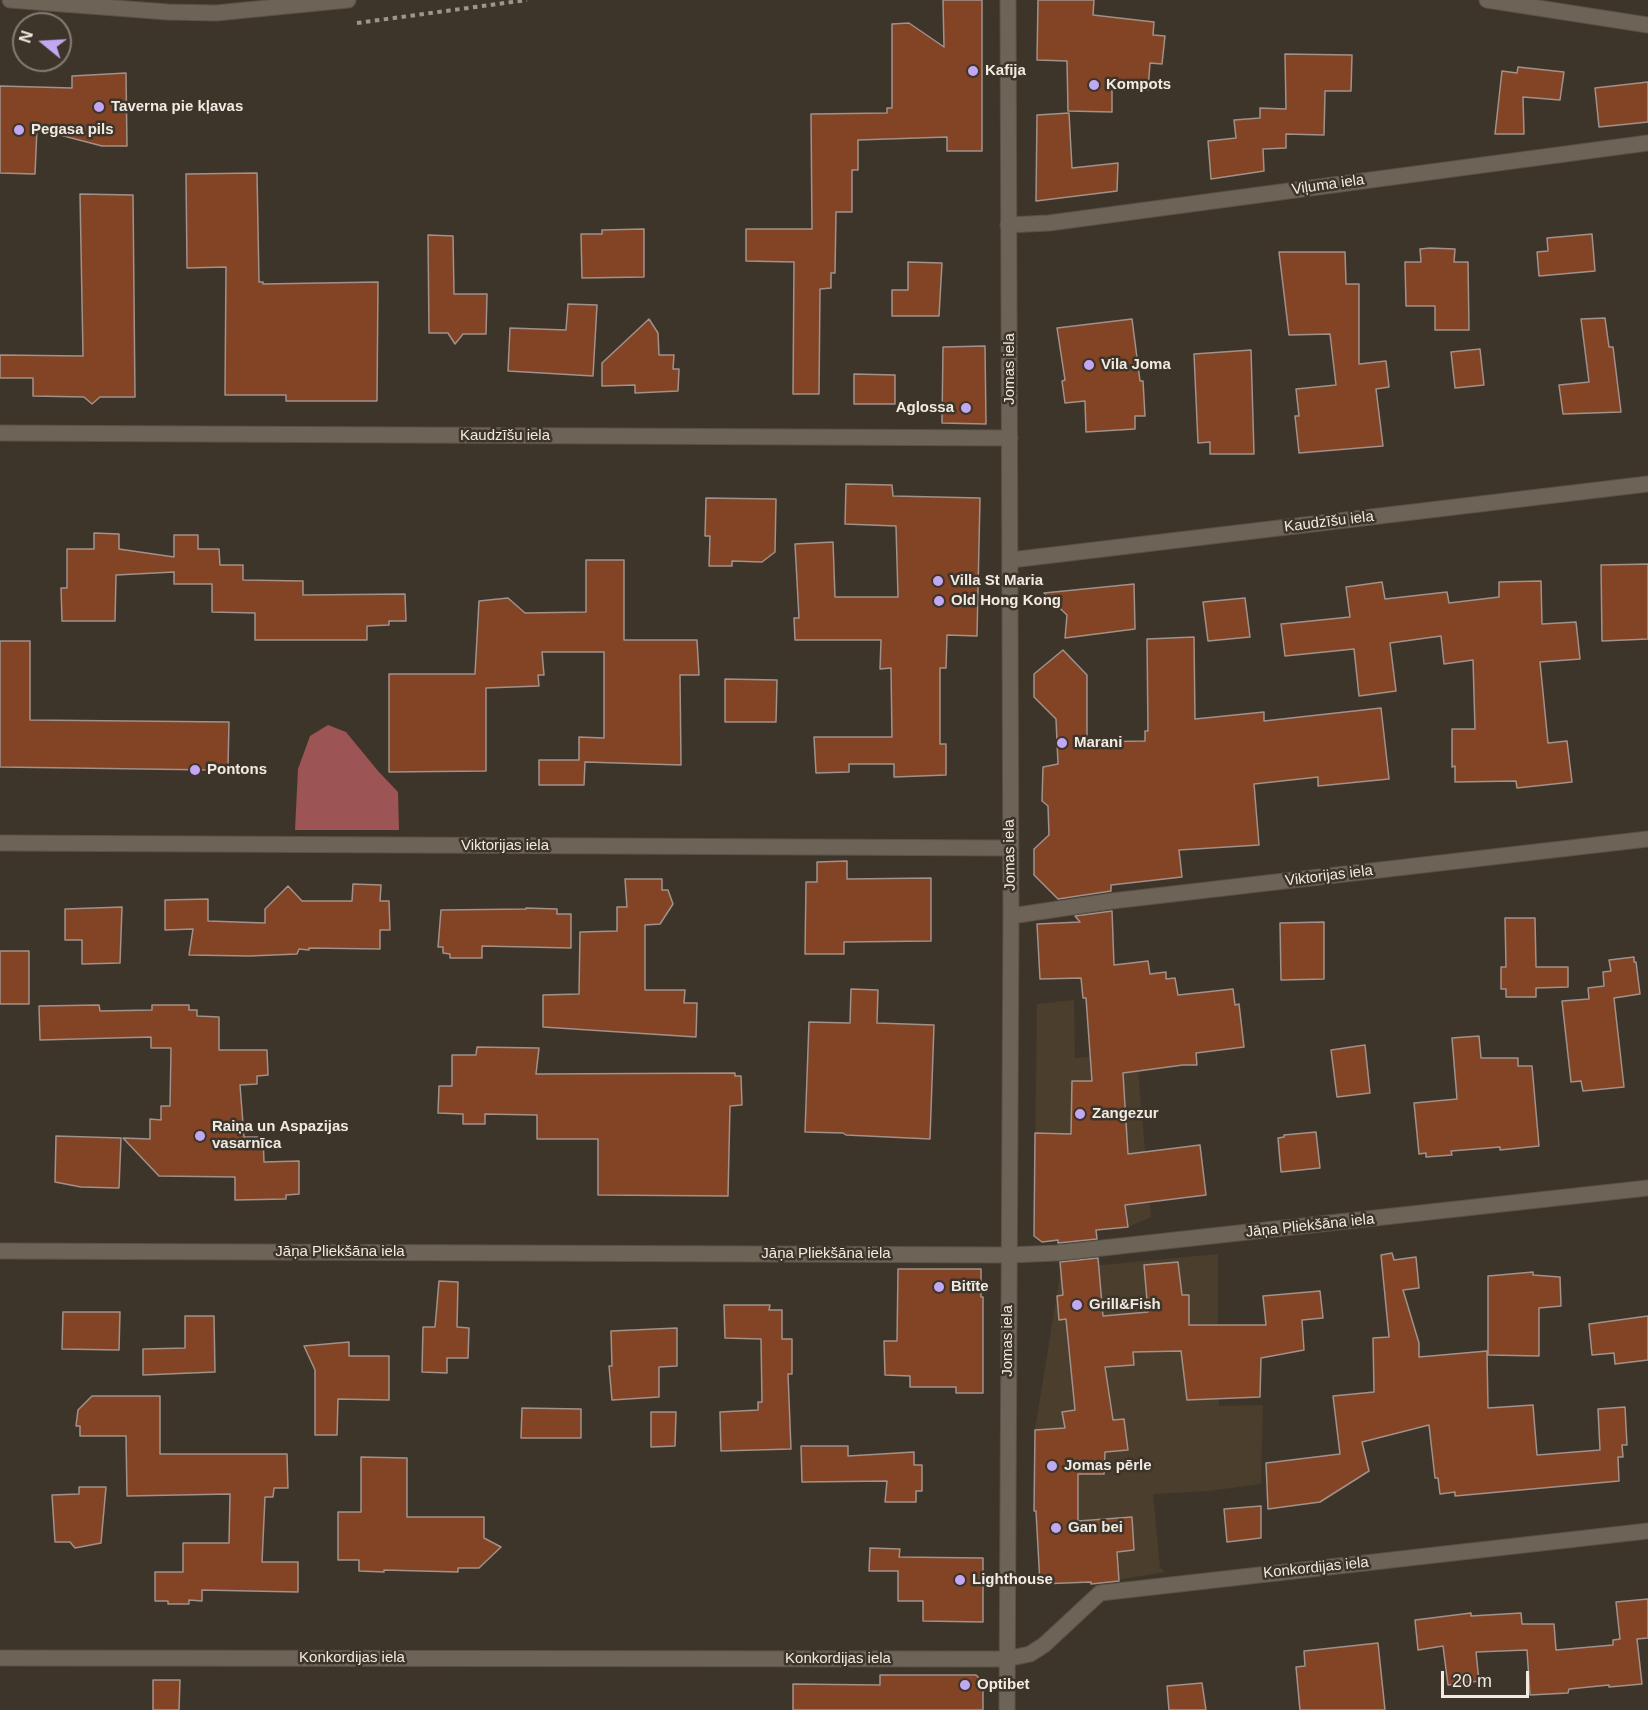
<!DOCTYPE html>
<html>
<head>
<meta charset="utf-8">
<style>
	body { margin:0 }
	#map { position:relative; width:1648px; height:1710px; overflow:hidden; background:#3e352a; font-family:Arial,sans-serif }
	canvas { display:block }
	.north { position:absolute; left:12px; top:12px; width:60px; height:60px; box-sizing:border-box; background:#3e352a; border:2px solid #857d74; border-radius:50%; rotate:288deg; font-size:16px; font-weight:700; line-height:24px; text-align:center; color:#f0eae3 }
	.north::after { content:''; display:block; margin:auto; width:21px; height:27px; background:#c2a7f2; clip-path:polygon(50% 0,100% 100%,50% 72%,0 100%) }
	.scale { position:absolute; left:1441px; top:1671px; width:88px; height:27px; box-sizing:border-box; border:3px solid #f0eae3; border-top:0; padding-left:8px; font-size:18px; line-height:21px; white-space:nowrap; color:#f0eae3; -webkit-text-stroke:4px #3e352a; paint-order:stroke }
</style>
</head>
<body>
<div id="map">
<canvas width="1648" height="1710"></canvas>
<div class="north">N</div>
<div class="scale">20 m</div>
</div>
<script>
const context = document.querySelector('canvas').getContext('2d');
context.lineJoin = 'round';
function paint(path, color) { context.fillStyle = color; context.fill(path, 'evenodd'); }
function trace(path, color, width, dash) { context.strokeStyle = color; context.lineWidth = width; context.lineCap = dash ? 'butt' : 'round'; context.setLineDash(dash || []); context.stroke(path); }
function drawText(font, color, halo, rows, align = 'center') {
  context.font = font + ' Arial,sans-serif'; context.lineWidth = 5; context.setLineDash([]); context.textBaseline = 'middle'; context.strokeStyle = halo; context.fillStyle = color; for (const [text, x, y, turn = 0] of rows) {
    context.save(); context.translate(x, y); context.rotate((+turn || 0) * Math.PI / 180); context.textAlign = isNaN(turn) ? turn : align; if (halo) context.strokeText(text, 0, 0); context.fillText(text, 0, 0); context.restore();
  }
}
paint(new Path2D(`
	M1074 1000 1075 1058 1091 1057 1110 1075 1138 1071 1151 1217 1128 1227 1089 1231 1087 1237 1042 1242 1034 1236 1037 1004Z
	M1218 1254V1384L1219 1406 1263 1405 1261 1484 1208 1491 1153 1494 1160 1568 1166 1572 1091 1584 1077 1582 1040 1584 1036 1512 1034 1511 1035 1430 1061 1269Z`), '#4b3e2d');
paint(new Path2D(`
	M328 725 346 732 378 771 398 792 399 830H295L298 769 310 736Z`), '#9c5455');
const building = new Path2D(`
	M943 0H982V151H947V137L858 140V170H852V212H836L835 273H831V288L820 289 819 394H793L794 262 746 261V229H812L811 114 887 113V108H892V24L909 23 944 47Z
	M1038 0H1094L1093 15 1154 22 1153 35 1165 36 1162 64 1150 63 1148 90H1112V112L1068 111 1067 61 1037 60Z
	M1285 54 1352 55 1351 91H1325L1324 135 1286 134V148L1263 149 1264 171 1211 179 1208 141 1236 138 1234 120 1260 118V108L1286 109Z
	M1518 67 1564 72 1560 100 1523 97 1524 134H1495L1502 71 1517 73Z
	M126 73 127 146H102L37 129 35 174 0 173V86L72 88V76Z
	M1648 82V122L1599 127 1595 88Z
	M1069 113 1072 168 1118 163 1117 191 1036 201 1037 115Z
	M257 173 259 282H263V284L378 282 377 401H286V395H225L226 267 187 268 186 174Z
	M80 194 133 195 135 397H100L92 404 84 397 33 396V378H0V355L83 356Z
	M644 229V277L582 278 581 234H602V230Z
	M1592 234 1595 271 1539 276 1537 252 1548 251 1547 238Z
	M428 235 453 236 454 294H487L486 334H463L455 344 448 333H429Z
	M1430 248 1455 249 1454 262H1468L1469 330H1435V306H1406L1405 262H1421L1420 249Z
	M1279 252H1345L1346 284H1359V364L1386 361 1389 387 1376 389 1383 446 1299 453 1295 416H1299L1296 389 1336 385 1330 334 1289 335Z
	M908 262 942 263 939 316H892V290H908Z
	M568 304 597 305 593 376 508 371 510 328 566 330Z
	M1605 318 1609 347H1613L1621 412 1563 414 1559 385 1589 382 1581 319Z
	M649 319 658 333 659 355H674L673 369H679L678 391 635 393V385L602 386V363Z
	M1132 319 1140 381H1143L1145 416H1135V429L1086 432 1085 401 1065 403 1062 381 1065 380 1057 328Z
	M985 346 986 424 942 423 943 347Z
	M1480 349 1484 385 1455 388 1451 352Z
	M1251 350 1254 454H1210V442L1198 443 1194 354Z
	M854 374 895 375V404H854Z
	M846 484 892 485 893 496 980 498 977 636 947 635 946 668H940V744H946V775L894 777V764H849V772L816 773 814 737H892L891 668 880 669 881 640H795L794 618H799L795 544 833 542 835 597H898L896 526 845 524Z
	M706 498 776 499 775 552 762 562 732 561V566H709L710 536H705Z
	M94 533 119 534V549L174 557V535H198V549H219L220 565H243V580L303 581V595L405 594 406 621H389V625L367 626V640H255V613L212 612V584H174V572L116 575 115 621H62L61 588H67V549H94Z
	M586 560H624V640H697L699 675H680L681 765 585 762 584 785H539V760H579V737L604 738V652H542L544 675H538L539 686 486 688V771L389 772V674H475L479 601 508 598 525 613 586 612Z
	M1648 564V639L1602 641 1601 565Z
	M1541 581 1542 624 1576 622 1580 659 1540 662 1548 743 1567 741 1572 782 1517 788 1516 781 1455 782V766L1452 767V729H1475L1473 660 1444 664 1441 636 1390 643 1396 691 1359 696 1354 649 1285 656 1281 624 1350 617 1346 587 1382 582 1385 599 1447 592 1449 603 1499 597V582Z
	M1134 584 1135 629 1065 638 1067 615 1044 593Z
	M1245 598 1250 637 1208 641 1203 602Z
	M1194 637 1195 719 1264 712V721L1381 708 1389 779 1318 786V777L1254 784 1259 845 1179 850 1182 877 1111 885V891L1058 899 1034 875V849L1049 835 1048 806 1042 801 1043 767 1058 764 1056 719 1034 697V674L1063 650 1087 675V742L1145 741V731H1148L1147 639Z
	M0 641H30V720L229 722 228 767H214V770L0 767Z
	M725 679 777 680 776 722H725Z
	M847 861V879L931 878V941L844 942V954H805L806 882H817V862Z
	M625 879H662V890H668L673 904 660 924 645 925V990H685L684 1003H697L696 1037 543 1027V995L579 994 580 932 617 931V907H627Z
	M353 884 381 885 380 901H389L390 930H380V949L309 948V950L299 949 297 954 250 956 189 955 193 929 165 930V900L208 899V921L265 923V909L288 886 302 901H352Z
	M122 907 120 963 82 964V940H65V909Z
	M526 908 557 909V914H571V948L482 946V958H450V954L443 953V947H438L441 910 526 909Z
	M1112 911 1114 965 1148 961 1150 974 1166 972V979L1175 978 1178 995 1233 989 1235 1005 1239 1004 1244 1047 1196 1053 1197 1065H1183L1123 1073 1128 1154 1200 1145 1206 1195 1125 1205 1128 1227 1096 1230 1097 1239 1058 1243V1240L1042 1242 1034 1236 1035 1133 1071 1134 1072 1081H1092L1086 998H1083L1081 978 1040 979 1037 924 1080 922 1075 916Z
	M1505 918H1535L1536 967H1568V987L1536 988V997H1506V989H1501V967H1506Z
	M1324 922V979L1281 980 1280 923Z
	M0 951H29V1004H0Z
	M1634 957V962H1636L1640 994 1614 998 1624 1087 1583 1091 1581 1081 1571 1082 1562 1001 1589 999 1588 988 1604 986 1603 972 1611 971 1609 960Z
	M851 989 878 990 877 1023 934 1025 930 1139 846 1135 843 1133 805 1132 809 1022 850 1023Z
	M99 1005 100 1011 152 1010V1005H189V1010H197V1016L219 1017V1050H267L268 1075 257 1076V1084L240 1085 244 1137H263L264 1162 299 1161V1194L286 1195V1199L235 1200V1177L159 1176 123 1138 150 1139V1119L161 1120V1106H170L171 1048H151V1037L40 1040 39 1006Z
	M1479 1036 1481 1058H1518V1066H1532L1539 1146 1500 1150V1147L1451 1151 1452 1155 1426 1157V1153L1419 1154 1414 1103 1457 1099 1452 1038Z
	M1365 1045 1370 1093 1337 1097 1331 1050Z
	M477 1047 539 1048 536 1074 735 1073V1076H741L742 1105 730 1106 728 1196 598 1195V1139H537V1115L485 1114V1124H463V1114L438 1113 439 1086H452V1055H476Z
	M1316 1132 1320 1168 1281 1172 1278 1138 1284 1137V1135Z
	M56 1136 121 1138 119 1188 81 1187 55 1182Z
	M1392 1253 1394 1260 1416 1257 1419 1288 1403 1290 1419 1343V1357L1487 1351 1488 1408 1533 1405 1537 1455 1600 1450 1598 1409 1625 1407 1627 1445H1622L1623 1457H1618L1619 1481 1455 1496V1492L1440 1494 1438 1478H1435L1429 1425 1362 1442 1369 1471 1320 1502 1268 1509 1266 1463 1340 1454 1333 1396 1374 1392 1373 1338 1389 1337 1381 1255Z
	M1098 1258 1103 1316 1148 1312 1144 1265 1178 1262 1182 1295H1189V1325H1266L1263 1296 1320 1291 1323 1318 1302 1320 1304 1350 1261 1358 1260 1397 1187 1400 1181 1351 1133 1352 1134 1365 1105 1367 1113 1420 1124 1419 1128 1450 1105 1452 1104 1474H1078V1521L1132 1517 1134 1550 1117 1552 1119 1581 1091 1584V1582L1040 1584 1036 1511H1034L1035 1430 1065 1428 1062 1412 1075 1410 1066 1319 1059 1320 1057 1296 1063 1295 1060 1262Z
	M898 1269H981V1297H983V1393H956V1387H910V1376L885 1375 884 1341H897Z
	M1533 1272V1275L1560 1277 1561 1306 1539 1308V1356L1488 1355V1276Z
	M439 1281 458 1282 457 1327 469 1328 468 1358H447V1373L422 1372 423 1327H435Z
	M724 1305H770L769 1310H782V1339H792V1374H788L791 1449 721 1451 720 1412 758 1410V1402H762L761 1339 725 1338Z
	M63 1312H120L119 1350 62 1349Z
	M185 1316H214L215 1372 143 1375V1349L185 1348Z
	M1648 1316V1360L1615 1364 1614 1353 1592 1355 1589 1324Z
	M677 1328V1366L659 1367V1397L612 1400 609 1366H612L611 1331Z
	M349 1342V1356H389V1400L338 1399 337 1435H315V1370L304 1346Z
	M92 1396H160V1454H287L288 1488H274L273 1497H265L262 1562H298V1592L202 1590V1601L189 1600V1604H168V1601H155V1572H183V1543H229L230 1494 127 1496 126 1436H80V1426H76L78 1410Z
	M522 1408 581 1409V1438H521Z
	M651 1412H676L675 1446 651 1447Z
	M801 1446H848V1456L914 1452V1465H922V1491H916V1502H885L887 1481 802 1482Z
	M361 1457 407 1458V1517H484V1538L501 1547 479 1568H458V1572L384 1570V1572L359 1571V1560H338V1512H361Z
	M79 1487H106L101 1543 75 1548 70 1542H55L52 1495 79 1494Z
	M1261 1506V1538L1227 1542 1224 1509Z
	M870 1548 900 1549 899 1557 983 1558V1622L923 1621V1601H898V1571H869Z
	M1648 1599V1638L1637 1639 1642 1684 1609 1687V1685L1569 1689 1568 1693 1530 1695 1527 1650 1476 1652 1479 1681 1448 1685 1443 1646 1418 1650 1415 1620 1471 1613V1616L1521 1613 1522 1624H1554L1556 1650 1613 1645V1640L1620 1639 1616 1602Z
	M1378 1643 1385 1710H1300L1296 1667 1305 1666 1304 1651Z
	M880 1675H976L983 1682V1710H793V1684L880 1685Z
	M153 1680H180L179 1710H153Z
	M1202 1683 1206 1710H1169L1167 1686Z`);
paint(building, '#834426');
trace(building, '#a1918a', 1.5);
const minor = new Path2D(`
	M10 0 168 12 216 13 348 0
	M1487 0 1648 25
	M1008 225 1049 223 1648 143
	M0 433 1010 438
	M1011 560 1648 484
	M0 843 1010 848
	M1011 916 1112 901 1648 839
	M0 1251 1009 1255 1057 1253 1648 1188
	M0 1658 1006 1659 1030 1654 1044 1645 1100 1593 1648 1531
	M1007 1710 1011 916 1008 0`);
trace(minor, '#595248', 17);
trace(new Path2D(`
	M357 23 527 0`), '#9e968d', 4, [4.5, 4.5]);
trace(minor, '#6d6357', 15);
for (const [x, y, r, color] of [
	[973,71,6,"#c2a7f2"],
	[1094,85,6,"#c2a7f2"],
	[99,107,6,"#c2a7f2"],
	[19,130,6,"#c2a7f2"],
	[1089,365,6,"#c2a7f2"],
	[966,408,6,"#c2a7f2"],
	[938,581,6,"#c2a7f2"],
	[939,601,6,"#c2a7f2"],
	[1062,743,6,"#c2a7f2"],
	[195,770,6,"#c2a7f2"],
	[1080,1114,6,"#c2a7f2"],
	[200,1136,6,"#c2a7f2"],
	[939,1287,6,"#c2a7f2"],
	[1077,1305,6,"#c2a7f2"],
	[1052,1466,6,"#c2a7f2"],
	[1056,1528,6,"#c2a7f2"],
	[960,1580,6,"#c2a7f2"],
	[965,1685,6,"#c2a7f2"]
]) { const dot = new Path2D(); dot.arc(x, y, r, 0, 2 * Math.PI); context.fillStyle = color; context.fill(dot); trace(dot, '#3e352a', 2); }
drawText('bold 15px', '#f0eae3', '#3e352a', [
	["Kafija",985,71],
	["Kompots",1106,85],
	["Taverna pie kļavas",111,107],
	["Pegasa pils",31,130],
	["Vila Joma",1101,365],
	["Aglossa",954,408,"right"],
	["Villa St Maria",950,581],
	["Old Hong Kong",951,601],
	["Marani",1074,743],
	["Pontons",207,770],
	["Zangezur",1092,1114],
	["Raiņa un Aspazijas",212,1127],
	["vasarnīca",212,1144],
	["Bitīte",951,1287],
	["Grill&Fish",1089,1305],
	["Jomas pērle",1064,1466],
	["Gan bei",1068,1528],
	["Lighthouse",972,1580],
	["Optibet",977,1685]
], 'left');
drawText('15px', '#f0eae3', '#3e352a', [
	["Viļuma iela",1328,185,-8],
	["Jomas iela",1010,369,-90],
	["Kaudzīšu iela",505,436],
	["Kaudzīšu iela",1329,522,-7],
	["Viktorijas iela",505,846],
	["Jomas iela",1010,855,-91],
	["Viktorijas iela",1329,876,-7],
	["Jāņa Pliekšāna iela",1310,1226,-6],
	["Jāņa Pliekšāna iela",340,1252],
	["Jāņa Pliekšāna iela",826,1254],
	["Jomas iela",1008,1341,-90],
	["Konkordijas iela",1316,1568,-6],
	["Konkordijas iela",352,1658],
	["Konkordijas iela",838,1659]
]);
</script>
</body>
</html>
